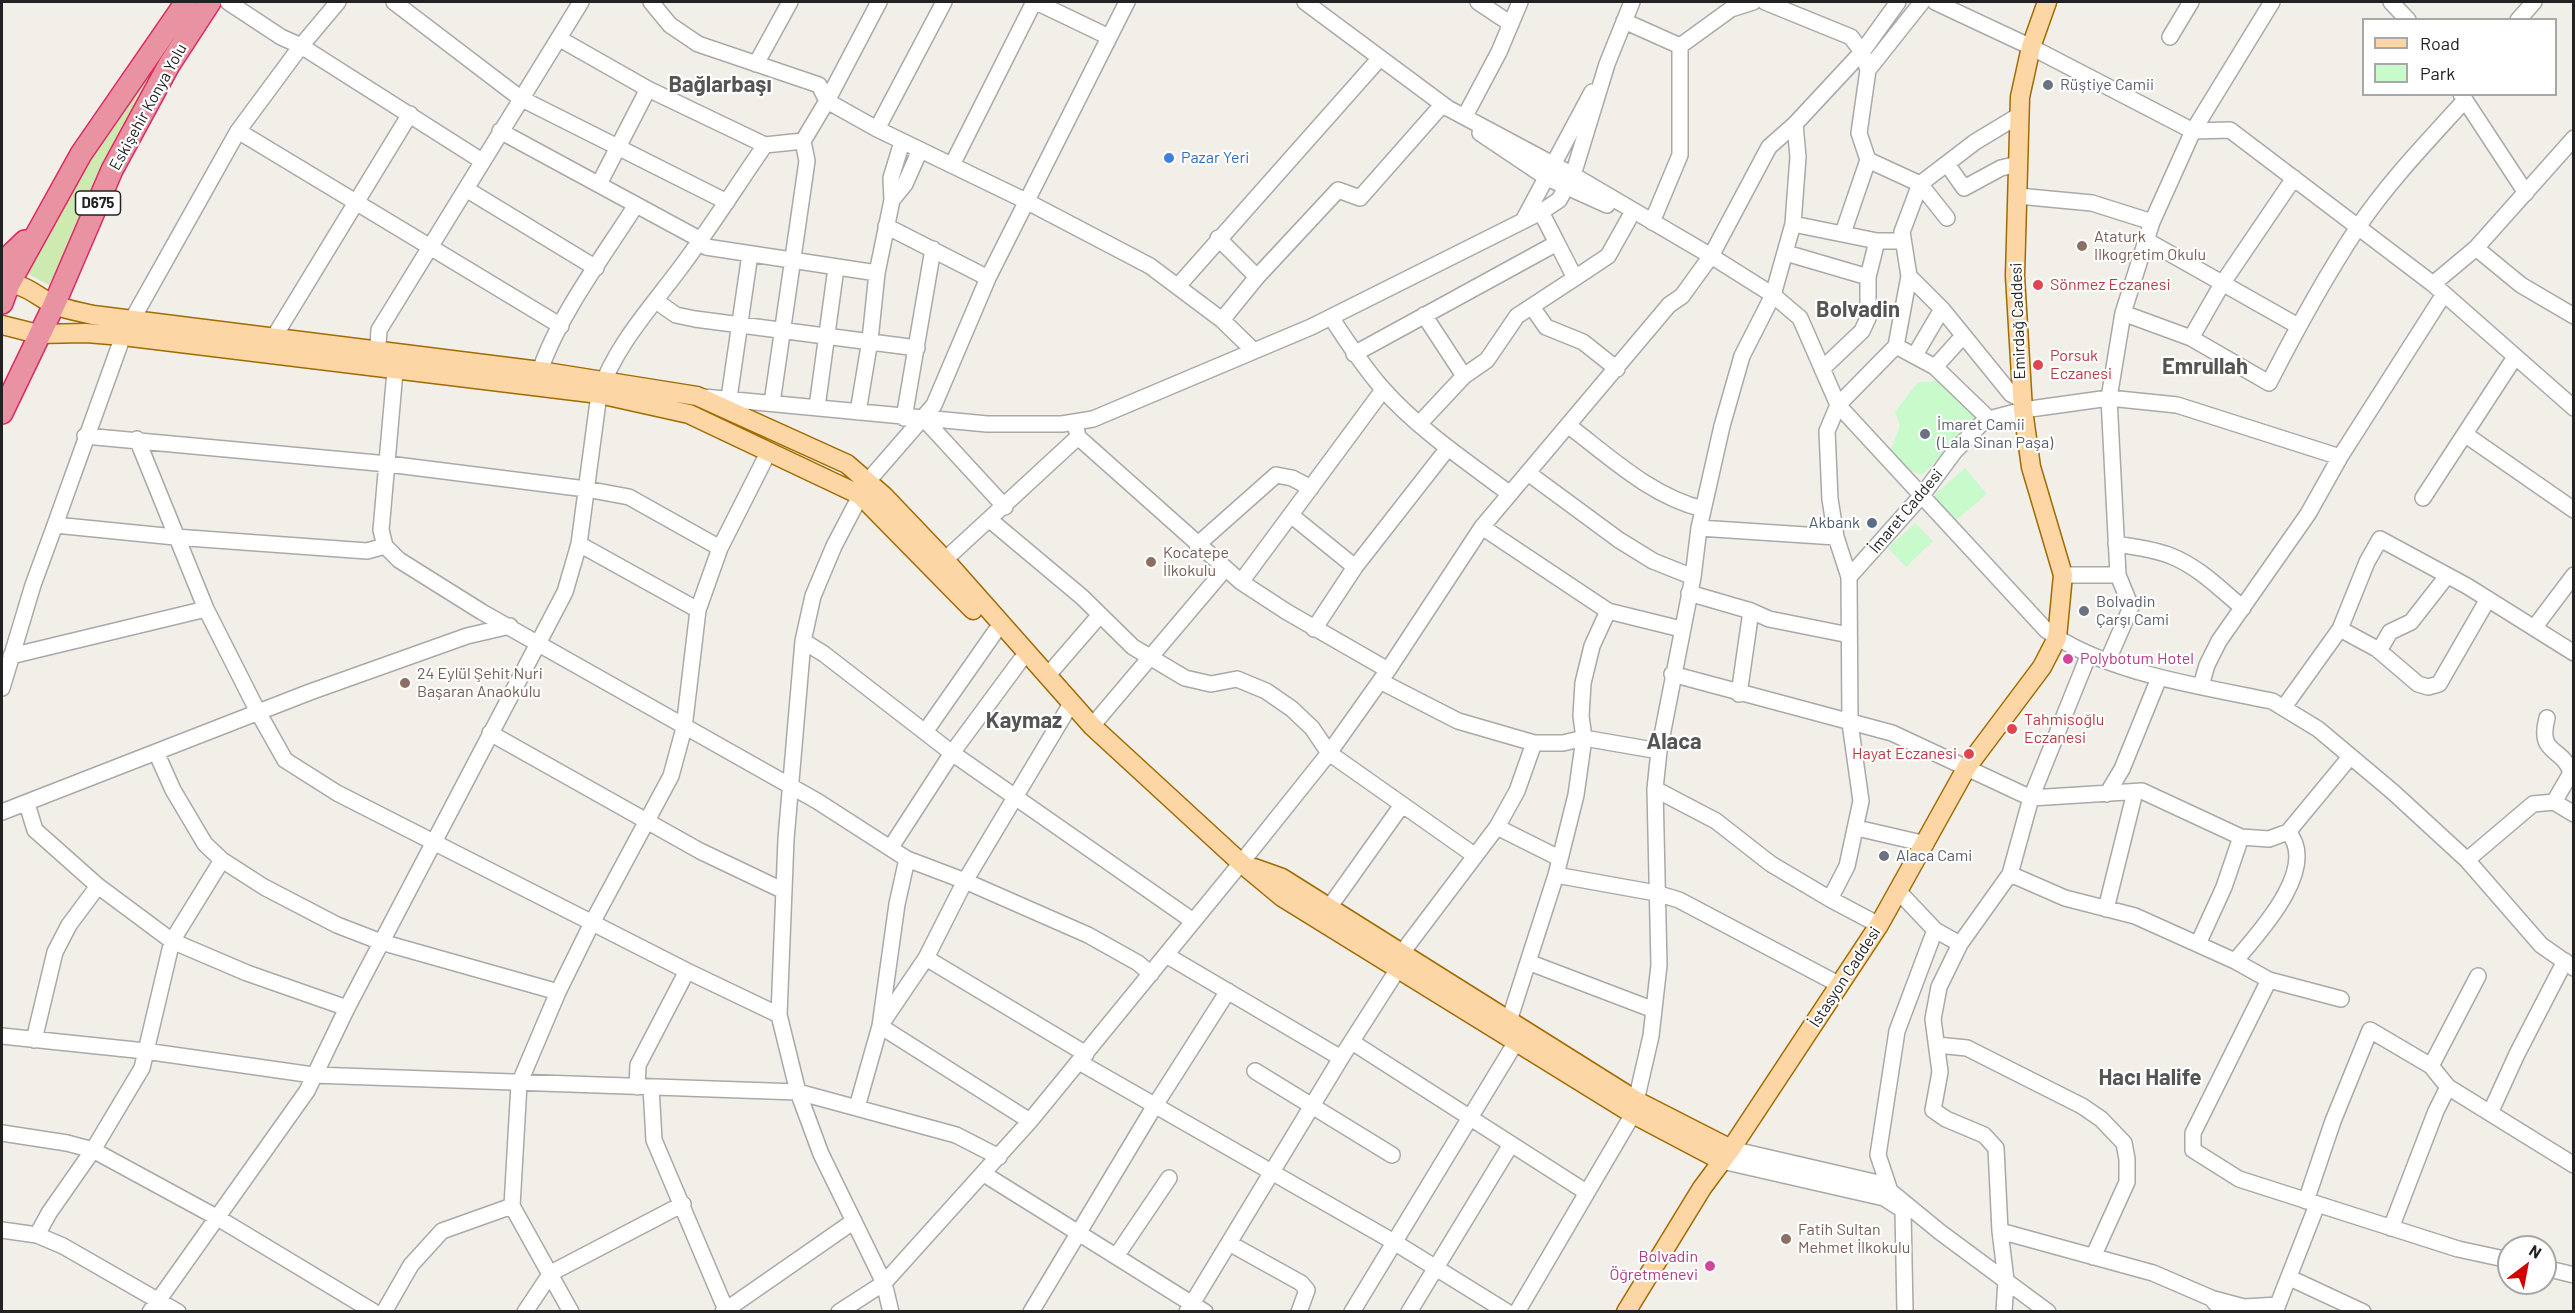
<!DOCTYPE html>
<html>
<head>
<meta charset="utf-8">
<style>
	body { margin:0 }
	#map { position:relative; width:2575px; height:1313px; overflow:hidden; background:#f2efe9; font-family:Barlow,sans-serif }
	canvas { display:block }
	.frame { position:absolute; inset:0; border:3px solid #222; pointer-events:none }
	.legend { position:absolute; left:2362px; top:18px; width:195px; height:78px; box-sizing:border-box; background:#fff; border:2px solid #a7a7a7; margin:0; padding:8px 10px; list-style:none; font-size:18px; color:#222 }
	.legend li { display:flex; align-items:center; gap:12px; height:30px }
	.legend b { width:30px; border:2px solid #a7a7a7 }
	.north { position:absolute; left:2497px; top:1235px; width:60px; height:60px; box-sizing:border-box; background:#fff; border:2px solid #a7a7a7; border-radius:50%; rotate:32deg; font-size:16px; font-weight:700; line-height:24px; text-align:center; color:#222 }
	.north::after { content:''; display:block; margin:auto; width:21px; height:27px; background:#d40000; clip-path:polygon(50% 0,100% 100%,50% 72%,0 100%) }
</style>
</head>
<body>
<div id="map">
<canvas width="2575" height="1313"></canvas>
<div class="frame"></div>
<ul class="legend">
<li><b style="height:8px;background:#fcd6a4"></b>Road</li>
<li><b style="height:16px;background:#c8facc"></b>Park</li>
</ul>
<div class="north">N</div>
</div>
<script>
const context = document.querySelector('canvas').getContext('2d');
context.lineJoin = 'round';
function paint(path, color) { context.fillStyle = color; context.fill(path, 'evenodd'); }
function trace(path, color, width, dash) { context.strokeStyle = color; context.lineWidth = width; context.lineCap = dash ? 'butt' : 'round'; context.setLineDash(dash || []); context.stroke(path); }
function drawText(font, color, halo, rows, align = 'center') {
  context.font = font + ' Barlow,sans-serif'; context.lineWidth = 4.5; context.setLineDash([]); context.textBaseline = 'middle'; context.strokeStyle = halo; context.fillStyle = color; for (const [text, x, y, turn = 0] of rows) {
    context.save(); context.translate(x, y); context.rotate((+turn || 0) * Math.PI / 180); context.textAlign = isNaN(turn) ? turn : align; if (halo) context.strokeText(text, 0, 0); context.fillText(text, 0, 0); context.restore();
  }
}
paint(new Path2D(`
	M194 2H201L152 77 49 285 28 274 82 171Z`), '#cdebb0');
paint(new Path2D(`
	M1942 374 1980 414 1922 475C1908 472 1899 460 1891 449L1900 426 1895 412 1918 382H1932Z
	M1965 468 1987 494 1954 522 1932 497Z
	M1915 523 1933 541 1906 567 1888 548Z`), '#c8facc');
const minor = new Path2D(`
	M228 2 281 37 301 46 482 161
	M394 2 520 98 727 202
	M651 2 670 25 698 44 819 85 827 101 877 129 1026 201 1150 266 1222 320 1253 350
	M1036 2 1109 37
	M1305 2 1449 109
	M1478 2 1511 24
	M1765 2 1851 37 1862 52 1868 70 1859 133 1868 160 1920 184 1947 218
	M1935 2 2031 47 2193 131 2230 130 2433 284 2574 408
	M2391 2 2408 20
	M2518 20 2534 2
	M1624 21 1680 46
	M2170 37 2191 2
	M560 39 648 89 765 145 803 141
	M756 64 790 2
	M1868 70 1922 2
	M2461 94 2526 193
	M1442 105 1573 175 1711 256 1773 295 1800 318 1838 405 2046 630C2105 673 2200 686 2272 701L2318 729 2393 792 2467 860 2541 945 2574 968
	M1465 116 1499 52 1520 2
	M877 129 944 2
	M238 131 561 326
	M500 131 701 240 706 247 877 273
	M1480 133 1547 178 1607 205
	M1947 164 1964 188 2001 168 2018 164
	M952 165 1034 2
	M599 184 648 89
	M466 189 596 268
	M2018 196 2092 203 2152 222
	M892 200 905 184 920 150
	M1524 219 1592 92
	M1652 222 1680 155V46L1731 9 1753 2
	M1793 224 1877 241H1902
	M886 226 988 278
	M1843 233 1868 160
	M1218 238 1257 277
	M2146 240 2298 326
	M2476 248 2521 285 2574 316
	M1786 253 1868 277
	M1909 276 1942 309 2011 394 2022 400
	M1575 278 1608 256 1631 215
	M2433 284 2476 248 2574 138
	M1178 286 1380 58
	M656 301 676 315 695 319 917 348
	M1532 307 1546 327 1583 342 1617 369
	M2123 313 2191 338 2269 383C2296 330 2325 277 2358 227 2389 181 2428 141 2465 100
	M1424 315 1464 376
	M1331 317C1347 342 1363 366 1382 388 1418 429 1466 461 1510 494
	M1222 320 1257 277 1338 190 1360 198 1442 105
	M274 337 410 114
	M2191 338 2222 284 2294 178
	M1896 346 1935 367 1989 419
	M1354 354 1557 243 1541 212
	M1915 355 1942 309
	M396 360 381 530 385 546 399 560 482 612 817 801 907 859 965 881 1088 935 1138 963 1151 974
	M377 361 379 330 581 2
	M1935 367 1963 336
	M1822 369 1862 331 1868 318V277L1877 241
	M540 371C558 316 605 254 636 205
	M703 397 987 424H1062L1093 419 1311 327 1541 212 1559 200 1573 175 1607 64 1632 2
	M729 398 750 254
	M772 403 807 161 803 141 827 101 879 2
	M817 407 836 268
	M858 412 870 340 877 273 892 200 891 178 902 142
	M904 418 933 249
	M924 419 1005 507
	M1075 423 1078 437 1241 582 1287 612 1388 670
	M1420 423 1464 376 1487 360 1517 316 1575 278 1557 243
	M1569 426C1611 458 1651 496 1703 509
	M2466 435 2574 510
	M85 436 388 464 586 489 629 497 720 548
	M137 439 206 609 258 712 285 760 337 793 687 971 779 1015
	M1528 473 1619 540 1653 561 1693 577
	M2423 498 2515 357
	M1292 516 1355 567
	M990 520 1082 597 1133 647 1185 678 1211 684 1237 679 1266 691 1292 709 1312 728 1329 753 1474 855
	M55 525 123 336 238 131 301 46 338 2
	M1482 527 1608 611 1681 629
	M1699 528 1836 537
	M579 544 698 610
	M2116 544C2134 547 2154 549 2171 556 2199 567 2220 589 2243 608
	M1197 545 1276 475 1292 478 1311 488
	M936 568 1078 437
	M2063 575H2118
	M1849 577 1923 494 1955 451 1980 425 1989 419 2023 410 2109 398 2177 405 2340 457
	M1241 582 1383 390
	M1689 593 1751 611 1769 619 1849 635
	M2534 628 2574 575
	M1314 629 1355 567 1448 448
	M2340 629 2377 649 2418 684 2428 687 2439 684 2488 599
	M803 641 824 654 952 753 1193 921
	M2379 651 2390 632 2411 622 2447 576
	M11 656 206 609
	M2108 660 2131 607 2118 575 2109 398 2123 313 2152 222 2193 131 2272 2
	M1672 674 1892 733 2031 798 2142 791 2241 837 2269 839 2288 832 2350 757
	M1048 675 1099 616
	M1380 681 1458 721 1534 743H1563L1584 738 1659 751
	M2201 686 2207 665 2219 641 2308 514 2340 457 2444 294
	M2 688 33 585 55 525 175 537 367 551 385 546
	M1739 694 1751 611
	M2284 707 2340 629 2367 562 2380 539 2467 586 2574 653
	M2547 718C2537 756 2563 746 2571 773L2554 802
	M1092 726 1225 569
	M925 732 995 632
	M490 733 700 851 784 891
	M156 752 173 790 205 844 222 860 264 887 337 925 381 942 558 992
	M1655 789 1716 821 1771 864 1830 899 1879 925
	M2107 794 2122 769 2159 678
	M27 804 35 830 98 886 172 941 247 973 347 1008
	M2 812 310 692 467 636 510 626
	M1497 827 1559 858
	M1857 828 1926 844
	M891 847 952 753 1020 661
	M907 859 897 904 880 1026 1030 1121
	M2467 860 2533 804 2554 802 2574 814
	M2010 874 2065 898 2135 916 2235 961 2269 980 2341 999
	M1556 875 1656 893 1679 900 1840 985
	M1899 892 1935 930 1960 944
	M1830 899 1847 866 1861 801 1850 723 1849 577 1836 537 1830 499 1827 431 1838 405 1896 346 1909 276 1902 232 1920 184 1975 142 2018 116
	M1328 909 1402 805
	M2106 909 2135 792
	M2198 944 2224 887 2241 837
	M1166 955 1341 1058
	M926 958 1086 1054
	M2235 961C2258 934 2320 868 2288 832
	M1528 962 1654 1010
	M2269 980 2193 1133V1150L2239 1179 2458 1249 2509 1260
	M1509 1021 1556 875 1576 795 1584 738 1581 716 1583 683 1592 646 1608 611
	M2 1036 145 1051 313 1075 798 1092 956 1135 999 1157
	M34 1040 55 952 69 925 98 886
	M1352 1042 1586 1192
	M1937 1045 1967 1048 2082 1106 2101 1119 2124 1143 2127 1159V1182L2093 1257
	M1079 1062 1394 1242 1507 1312
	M2431 1066 2478 976
	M1255 1071 1392 1155
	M637 1087 638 1065 687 971
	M651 1087 654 1140 726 1310
	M857 1107 880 1026 926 958 965 881 1072 702
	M2491 1111 2517 1054 2565 961
	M2 1133 67 1143 93 1150 218 1218 374 1312
	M1731 1149 1874 1182 1890 1191 1940 1232 2048 1312
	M1722 1161 1884 1198 1898 1207
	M984 1174 1205 1312
	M2306 1201 2333 1121 2370 1030 2431 1066 2448 1087 2574 1165
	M2391 1228 2436 1111 2448 1087
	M2 1230 37 1235 63 1246 178 1312
	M2000 1231 2153 1273 2211 1298 2223 1312
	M37 1235 49 1213 93 1150 142 1068 172 941 222 860
	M1229 1243 1301 1283 1307 1290 1299 1312
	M1117 1255 1169 1178
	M2545 1268 2574 1275
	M2290 1278 2363 1312
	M2214 1299 2244 1307 2278 1305
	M150 1312 307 1091 347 1008 565 592 579 544 599 394C615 345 654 304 684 263 712 225 738 184 765 145
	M384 1312 411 1265 442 1231 512 1206
	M525 1312 551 1273 683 1204
	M571 1312 512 1206 519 1084 558 992 592 923 671 776 684 728 698 610 720 548 769 451
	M723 1312 854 1221
	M839 1312 884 1283 821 1154 798 1092 779 1015 786 839 803 641 813 596 834 546 868 481 934 405 988 278 1127 2
	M891 1312 884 1283 1030 1121 1241 863 1329 753 1388 670 1482 527 1669 305 1682 296 1711 256 1769 147 1795 124 1862 52 1898 2
	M1031 1312 1154 1107 1228 991
	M1187 1312 1341 1058 1398 969 1401 954 1497 827 1517 791 1534 743
	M1352 1312 1522 1032
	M1409 1312 1510 1146
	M1517 1312 1633 1114 1651 1036 1659 965 1655 789 1659 751 1693 577 1699 528 1722 426 1742 356 1773 295 1793 224 1798 157 1795 124
	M1905 1312 1903 1210 1890 1191 1878 1155 1897 1031 1935 930
	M2004 1312 2006 1280 2000 1231 1996 1148 1984 1135 1946 1119 1933 1110 1940 1072 1933 1019 1939 987 1960 944 2010 874 2031 798 2089 654
	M2275 1312 2317 1205`);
const major = new Path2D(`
	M2 285C25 281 36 297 55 305 67 310 81 312 93 315L540 371 697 396 847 464 884 496 945 560 1092 726 1241 863 1282 897 1633 1114 1722 1161
	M2 325 38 334 86 333 123 336 599 394 689 414 860 495 973 610
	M1254 868 1282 878 1637 1101 1731 1149
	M1626 1312 1702 1188 1731 1149 1879 925 1967 767 2042 667 2057 638 2063 575 2031 467 2023 410 2015 276 2020 97 2031 47 2047 2`);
const highway = new Path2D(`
	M2 263 25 241
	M2 303 9 284 81 154 186 2
	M2 413 54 305 112 170 169 65 210 2`);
trace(minor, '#a9a9a9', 18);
trace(major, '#a06b00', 21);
trace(highway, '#dc2a67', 24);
trace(minor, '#fff', 15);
trace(major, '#fcd6a4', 18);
trace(highway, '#e892a2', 21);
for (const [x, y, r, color] of [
	[2048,85,6,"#6b7280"],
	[1169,158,6,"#3f7fe0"],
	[2082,246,6,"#8d6e63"],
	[2038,285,6,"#e0444e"],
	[2038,365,6,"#e0444e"],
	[1925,434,6,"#6b7280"],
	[1872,523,6,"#5c6f8a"],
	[1151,562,6,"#8d6e63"],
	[2084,611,6,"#6b7280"],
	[2068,659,6,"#d1479c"],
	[405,683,6,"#8d6e63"],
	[2012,729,6,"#e0444e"],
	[1969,754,6,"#e0444e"],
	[1884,856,6,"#6b7280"],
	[1786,1239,6,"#8d6e63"],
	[1710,1266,6,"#d1479c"]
]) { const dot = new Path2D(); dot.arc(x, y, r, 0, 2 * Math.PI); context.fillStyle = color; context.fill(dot); trace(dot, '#fff', 2); }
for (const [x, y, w] of [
	[98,203,45]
]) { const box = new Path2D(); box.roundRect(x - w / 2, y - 12, w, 24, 4.5); context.fillStyle = '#fff'; context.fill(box); trace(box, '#222', 1.5); }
drawText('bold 15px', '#222', null, [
	["D675",98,203]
]);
drawText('16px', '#5b616d', '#fff', [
	["Rüştiye Camii",2060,85],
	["İmaret Camii",1937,425],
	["(Lala Sinan Paşa)",1937,443],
	["Bolvadin",2096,602],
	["Çarşı Cami",2096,620],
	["Alaca Cami",1896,856]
], 'left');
drawText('16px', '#222', '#fff', [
	["Eskişehir Konya Yolu",148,107,-61],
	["Emirdağ Caddesi",2018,321,-92],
	["İmaret Caddesi",1906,511,-50],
	["İstasyon Caddesi",1845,977,-57]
]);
drawText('16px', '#366cbe', '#fff', [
	["Pazar Yeri",1181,158]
], 'left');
drawText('16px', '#785e54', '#fff', [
	["Ataturk",2094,237],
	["Ilkogretim Okulu",2094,255],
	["Kocatepe",1163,553],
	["İlkokulu",1163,571],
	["24 Eylül Şehit Nuri",417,674],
	["Başaran Anaokulu",417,692],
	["Fatih Sultan",1798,1230],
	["Mehmet İlkokulu",1798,1248]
], 'left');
drawText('16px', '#be3a42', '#fff', [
	["Sönmez Eczanesi",2050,285],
	["Porsuk",2050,356],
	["Eczanesi",2050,374],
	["Tahmisoğlu",2024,720],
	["Eczanesi",2024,738],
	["Hayat Eczanesi",1957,754,"right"]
], 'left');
drawText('16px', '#4e5e75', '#fff', [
	["Akbank",1860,523]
], 'right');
drawText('16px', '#b23c85', '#fff', [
	["Polybotum Hotel",2080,659],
	["Bolvadin",1698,1257,"right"],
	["Öğretmenevi",1698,1275,"right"]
], 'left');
drawText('bold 22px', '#555', '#fff', [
	["Bağlarbaşı",720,85],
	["Bolvadin",1858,310],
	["Emrullah",2205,367],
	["Kaymaz",1024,721],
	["Alaca",1674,742],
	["Hacı Halife",2150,1078]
]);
</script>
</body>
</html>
